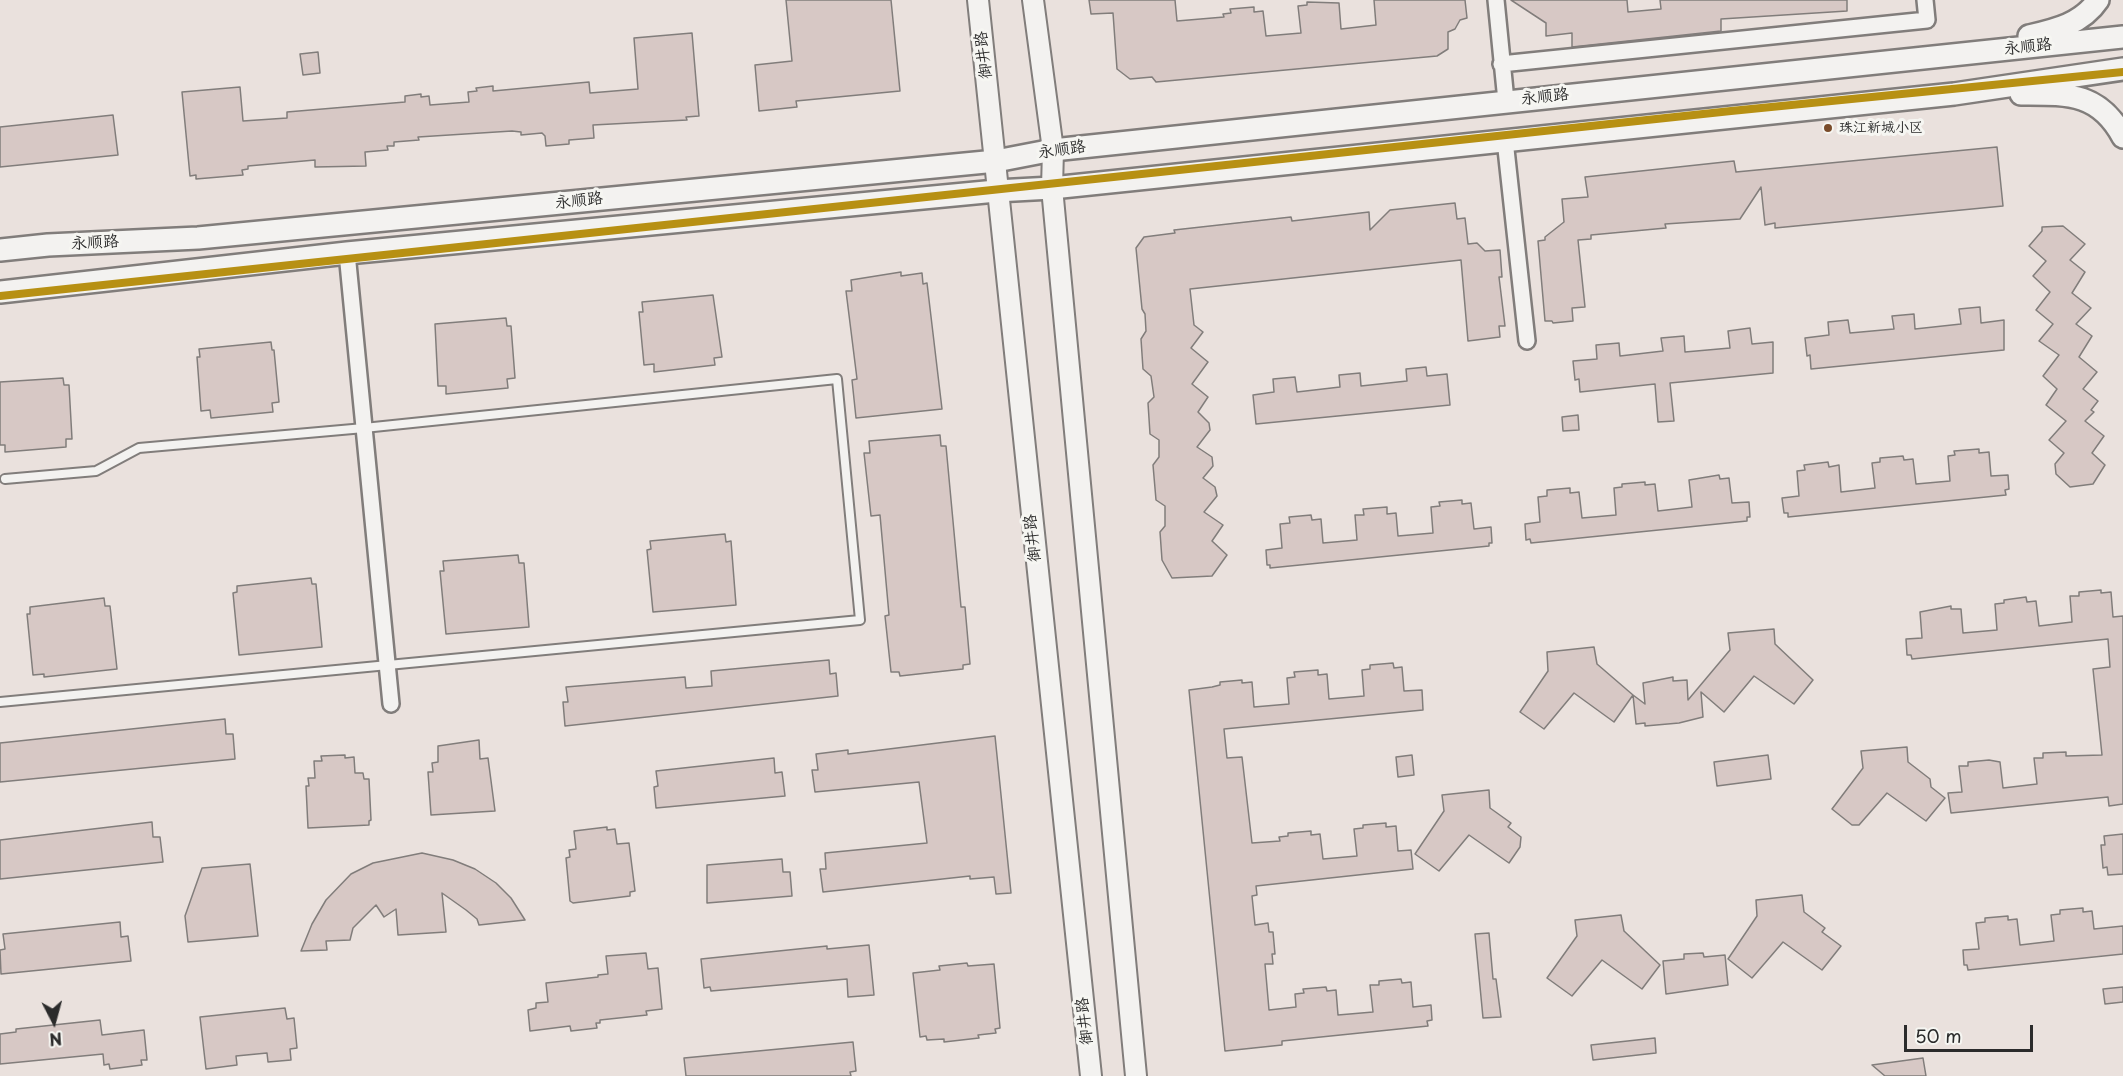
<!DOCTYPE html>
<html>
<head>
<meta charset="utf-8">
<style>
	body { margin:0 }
	#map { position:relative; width:2123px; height:1076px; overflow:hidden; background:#eae1dd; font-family:"Playpen Sans",sans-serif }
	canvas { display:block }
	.north { position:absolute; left:24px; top:992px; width:60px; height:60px; -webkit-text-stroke:4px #f6f6f2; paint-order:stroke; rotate:174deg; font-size:16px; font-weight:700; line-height:24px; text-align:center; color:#2b2b2b }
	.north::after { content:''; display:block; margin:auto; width:21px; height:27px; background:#2b2b2b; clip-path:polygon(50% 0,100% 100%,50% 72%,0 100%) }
	.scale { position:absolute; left:1904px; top:1025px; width:129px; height:27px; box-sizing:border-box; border:3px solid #2b2b2b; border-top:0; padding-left:8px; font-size:18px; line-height:21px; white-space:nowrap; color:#2b2b2b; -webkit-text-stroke:4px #f6f6f2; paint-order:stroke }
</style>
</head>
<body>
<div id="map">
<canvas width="2123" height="1076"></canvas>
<div class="north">N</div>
<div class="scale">50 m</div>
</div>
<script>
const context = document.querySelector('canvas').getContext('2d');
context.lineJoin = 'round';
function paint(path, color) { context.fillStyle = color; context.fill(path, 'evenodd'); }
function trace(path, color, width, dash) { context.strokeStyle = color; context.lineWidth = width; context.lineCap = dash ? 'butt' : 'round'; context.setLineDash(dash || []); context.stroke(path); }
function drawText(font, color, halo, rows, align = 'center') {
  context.font = font + ' "Playpen Sans","LXGW WenKai TC",sans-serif'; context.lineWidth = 6; context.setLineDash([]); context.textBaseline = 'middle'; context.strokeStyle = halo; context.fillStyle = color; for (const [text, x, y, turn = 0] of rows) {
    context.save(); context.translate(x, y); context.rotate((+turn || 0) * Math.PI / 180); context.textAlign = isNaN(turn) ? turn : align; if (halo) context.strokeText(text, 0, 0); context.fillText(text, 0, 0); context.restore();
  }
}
const building = new Path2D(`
	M786 0H891L900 91 796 101 797 107 759 111 755 65 792 61Z
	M1089 0H1175L1177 21 1224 17 1223 14 1231 13 1230 9 1254 7V12L1263 11 1266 36 1301 33 1298 6 1307 5V2L1339 3 1341 29 1376 25 1374 0H1465L1467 18 1460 20 1455 29 1448 32V49L1437 56 1156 82 1152 77 1130 79 1117 69 1113 13 1091 14Z
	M1511 0H1627L1628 12 1661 9 1660 0H1847V11L1721 19V31L1572 47V33L1546 36V23Z
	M692 33 699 116 686 117 687 120 593 125 594 138 569 140V144L546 146 545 136 542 133 521 135V132L512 131 418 137 419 140 394 142V146H387L388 150 365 152 366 166 315 167V160L248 166V169L242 170 243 175 196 179V175L190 176 182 92 240 87 243 121 287 118V112L405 102V96L421 94V97L429 96 430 105 469 102 468 92 477 91 476 88 493 86V91L589 82 590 93 638 89 634 38Z
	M318 52 320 73 303 75 300 54Z
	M113 115 118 155 0 167V127Z
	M1997 147 2003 206 1775 228V223L1765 225 1761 187 1740 219 1665 224 1666 228 1591 235V239L1578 240 1585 307 1572 308 1573 321 1553 323 1552 321H1545L1538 241 1545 240V237L1564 222 1562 199 1588 197 1585 177 1734 161 1736 172Z
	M1455 203 1457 219 1465 218 1468 244 1477 243 1485 251 1500 250 1502 277H1499L1505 326H1499L1500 337 1468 341 1461 260 1190 289 1194 325 1203 332 1191 348 1208 362 1192 384 1208 397 1198 412 1209 423 1210 430 1197 447 1212 457 1213 466 1203 478 1215 487 1217 496 1204 512 1223 525 1212 541 1227 555 1212 576 1172 578 1162 560 1160 532 1165 526V506L1156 500 1153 465 1159 457V440L1150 434 1148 403 1154 397 1151 376 1143 369 1141 339 1146 331 1145 314 1142 309 1136 248 1144 237 1175 233 1174 230 1291 217 1292 221 1369 212 1370 230 1390 210Z
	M2063 226 2085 244 2070 260 2085 272 2072 293 2091 308 2076 324 2092 336 2079 357 2097 372 2083 389 2098 401 2091 410 2094 412 2085 421 2104 436 2092 453 2105 465 2093 484 2070 487 2056 474 2055 464 2064 453 2049 440 2066 421 2046 405 2057 389 2043 376 2059 355 2039 341 2053 324 2036 310 2050 292 2033 276 2046 261 2029 246 2042 231V227Z
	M901 272V276L922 273 923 284 927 283 942 409 856 418 852 380 857 379 846 291H852L851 280Z
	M713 295 722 357 714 358 715 365 654 372V364L644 365 639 312H643L642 302Z
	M1980 307 1981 323 2004 320V350L1811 369 1810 355 1807 356 1805 338 1829 335 1828 322 1848 320 1850 333 1894 329 1892 316 1914 314 1915 329 1961 324 1959 309Z
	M506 318 507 326H511L515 378 507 379 508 388 446 394V386H438L435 324Z
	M1750 328 1752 344 1773 342V373L1670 383 1674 421 1658 422 1655 384 1580 392 1579 379 1575 380 1573 361 1597 359 1596 345 1619 343 1620 356 1663 351 1661 338 1684 336 1685 352 1730 348 1728 331Z
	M271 342 272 350H274L279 402 272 403 273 412 211 418 210 410 201 411 197 357H200L199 349Z
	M1426 367 1427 376 1447 374 1450 405 1256 424 1253 395 1274 392 1273 379 1295 377 1297 392 1340 387 1339 375 1360 373 1361 386 1407 381 1406 369Z
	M63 378 64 385H69L72 439H66V447L5 452V445H0V382Z
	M1578 415 1579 430 1563 431 1562 417Z
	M940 435 941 446H946L961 607H965L970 664 963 665V669L900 676 899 672H891L885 616 889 615 880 515 871 516 864 453H870L869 441Z
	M1979 449V453L1989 452 1991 476 2008 475 2009 489 2005 490 2006 495 1788 517V513H1784L1782 498 1799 496 1797 471 1805 470 1804 465 1828 462 1829 467 1839 465 1841 492 1875 488 1872 463 1880 462V458L1903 456 1904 460 1913 459 1916 484 1950 481 1948 456 1955 455 1954 451Z
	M1719 475 1720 479 1729 478 1732 503 1749 502 1750 517H1747V521L1531 543 1530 539 1526 540 1525 524 1540 522 1538 497 1547 496V490L1570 488V493L1579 492 1582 518 1616 515 1614 488 1622 487V484L1645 482V485L1655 484 1658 511 1692 507 1689 480Z
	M1462 500V504L1471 503 1474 529 1491 527 1492 543H1489V546L1270 568V565H1267L1266 550 1282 548 1280 524 1290 523 1289 517 1311 515 1312 520 1321 519 1323 543 1357 540 1355 515H1364L1363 509 1387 507V514L1396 513 1398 536 1433 533 1431 507 1440 506 1439 502Z
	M725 534 726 542 731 541 736 605 653 612 647 550 651 549 650 541Z
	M518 555 519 563H524L529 627 446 634 440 571H444L443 561Z
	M311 578 312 584H316L322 647 239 655 233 593 237 592V586Z
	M2101 590V593L2111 592 2113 617 2123 616V804L2109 806 2108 797 1951 813 1948 793 1962 792 1959 766H1968V762L1989 760 2000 762 2003 788 2037 784 2034 758H2043V753L2066 752V756L2102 755 2093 669 2110 667 2108 639 1912 659 1911 655H1907L1906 639 1922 638 1920 612 1951 606V609H1961L1963 633 1997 630 1995 604 2004 603V600L2026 597 2027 602 2036 601 2039 626 2072 622 2070 596H2079V592Z
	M104 598 105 606H110L117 669 44 677V674L33 675 27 614H30V607Z
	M1774 629 1775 644 1813 680 1794 704 1754 676 1724 712 1701 692 1703 717 1679 723 1645 726V723L1636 724 1633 695 1645 704 1643 683 1673 677V681L1687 680 1688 700 1730 650 1728 633Z
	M1594 647 1597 664 1633 695 1614 722 1574 693 1544 729 1520 712 1548 671 1547 652Z
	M829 660 830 674 836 673 838 696 565 726 563 702H568L566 687 685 677 686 688 712 686 711 671Z
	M1393 663 1394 668 1402 667 1404 691 1422 690 1423 710 1224 729 1227 758 1242 757 1252 843 1280 841 1279 837 1288 836V833L1311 831V835L1320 834 1323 859 1357 856 1354 829 1363 828V825L1386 823V827L1396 826 1398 851 1411 850 1413 869 1256 886 1257 895 1252 896 1255 925 1268 923 1269 932H1273L1275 954H1272L1273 964H1265L1269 1010 1296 1007 1295 994 1304 993 1303 989 1326 987 1327 991 1336 990 1338 1015 1373 1012 1370 985H1379V981L1401 979 1402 983 1411 982 1413 1007 1431 1005 1432 1020 1427 1021 1428 1026 1282 1041V1045L1225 1051 1189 690 1212 687 1220 685V682L1242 680V683L1252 682 1254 707 1289 704 1287 678 1295 677 1294 672 1318 670V675L1327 674 1329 699 1364 696 1362 670 1370 669V665Z
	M225 719 226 734H233L235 759 0 782V743Z
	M995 736 1011 893 996 894 994 877 970 879V876L823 892 820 869H826L825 853 927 843 919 782 815 792 812 770H818L816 754 848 750V754Z
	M479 740 480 759 488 758 495 811 431 815 428 772H433L432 763 438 762V746Z
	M1907 747 1908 762 1930 779 1931 787 1945 798 1926 821 1887 793 1859 825H1852L1832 809 1863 768 1861 751Z
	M345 755V758L354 757 355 773H363L364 779H369L371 820 369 821V825L308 828 306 786H309L308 778H315L314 761H322L321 756Z
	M1412 755 1414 775 1398 777 1396 757Z
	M1768 755 1771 779 1717 786 1714 762Z
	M774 758 775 773 782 772 785 796 656 808 654 787 658 786 656 771Z
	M1489 790 1490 808 1511 823 1508 827 1521 837 1520 847 1509 863 1469 835 1439 871 1415 854 1444 811 1442 795Z
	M152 822 153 837H160L163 862 0 879V840Z
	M607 827V830L615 829 617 844 629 843 635 891 630 892V896L573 903 570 901 566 858 570 857 569 850 576 849 574 831Z
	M2123 834V874L2108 875 2107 867 2103 868 2101 845H2105L2104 836Z
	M422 853 453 860 475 869 496 883 511 898 525 920 479 925 477 919 466 910 442 893 446 932 398 935 396 909 384 917 376 905 353 928 350 940 326 941 327 950 301 951 312 924 326 900 351 874 373 863Z
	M782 859 783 872H790L792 896 707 903V865Z
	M250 864 258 936 188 942 185 916 202 868Z
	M1802 895 1804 912 1825 928 1822 932 1841 946 1822 970 1783 942 1752 978 1728 959 1757 916 1756 900Z
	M2083 908V912L2092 911 2094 929 2123 926V954L1968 970 1967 965H1964L1963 950 1979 949 1976 923 1985 922V918L2008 916V920L2017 919 2020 945 2054 941 2051 915 2060 914V910Z
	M1621 915 1624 931 1660 965 1642 989 1602 960 1572 996 1547 978 1577 936 1575 920Z
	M120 922 121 937 128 936 131 961 1 974 0 950 5 949 3 934Z
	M1489 933 1493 979H1496L1501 1017 1483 1018 1475 934Z
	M869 945 874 995 848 997 847 979 711 991 710 987 704 988 701 959 827 946V949Z
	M646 953 648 969 658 968 662 1009 646 1011 647 1015 600 1020V1023H596L597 1028 571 1031 570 1026 530 1031 528 1010 536 1008V1003L548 1002 546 983 598 977V975L608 974 606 956Z
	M1703 953 1704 957 1725 955 1728 985 1666 994 1663 961 1684 959V954Z
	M967 963 968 966 994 964 1000 1028 995 1029 996 1033 978 1035 979 1038 944 1042V1039L927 1040 926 1036 920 1037 913 973 940 970 939 966Z
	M2123 987V1002L2105 1004 2103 989Z
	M285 1008 287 1019 294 1018 297 1048 290 1049 291 1060 268 1062 267 1053 236 1056 237 1065 206 1069 200 1017Z
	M100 1020 102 1035 144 1030 147 1060H141L142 1065 110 1069 109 1064 104 1065 103 1054 0 1064V1034L16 1032V1029Z
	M1655 1038 1656 1053 1593 1060 1591 1045Z
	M853 1042 856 1071 850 1072 851 1076H686L684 1058Z
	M1923 1058 1926 1076H1885L1872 1065Z`);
paint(building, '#d7c8c5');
trace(building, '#817d7b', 1.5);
const service = new Path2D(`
	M0 702 860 620 837 379 364 428 139 448 96 471 5 479`);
const minor = new Path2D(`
	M1496 0 1506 101
	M1501 64 1927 20 1925 0
	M1505 140 1527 341
	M347 253 391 704`);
const tertiary = new Path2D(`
	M978 0 1091 1076
	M1033 0 1053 150 1052 188 1136 1076`);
const secondary = new Path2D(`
	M2029 36C2055 30 2082 24 2098 0
	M2021 94C2067 94 2099 92 2123 137
	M0 250 48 245 198 238 996 161 1053 150 2123 37
	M0 292 347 253 996 191 1052 188 1954 94 2123 69`);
trace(service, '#817d7b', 12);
trace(minor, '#817d7b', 20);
trace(tertiary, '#817d7b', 24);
trace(secondary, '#817d7b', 26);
trace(service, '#f3f2f0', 8);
trace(minor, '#f3f2f0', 15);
trace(tertiary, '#f3f2f0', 20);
trace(secondary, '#f3f2f0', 21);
trace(new Path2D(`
	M0 296 1731 111 2123 72`), '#b79013', 8);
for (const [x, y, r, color] of [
	[1828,128,5,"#7a4b2a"]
]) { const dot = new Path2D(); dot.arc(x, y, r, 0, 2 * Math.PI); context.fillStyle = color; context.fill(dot); trace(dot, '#f6f6f2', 2); }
drawText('14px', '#2b2b2b', '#f6f6f2', [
	["珠江新城小区",1839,128]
], 'left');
drawText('16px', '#2b2b2b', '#f6f6f2', [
	["永顺路",2028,47,-6],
	["御井路",984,55,-97],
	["永顺路",1545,97,-6],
	["永顺路",1062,150,-8],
	["永顺路",579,201,-6],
	["永顺路",95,243,-3],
	["御井路",1033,538,-96],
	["御井路",1085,1021,-96]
]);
</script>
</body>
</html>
